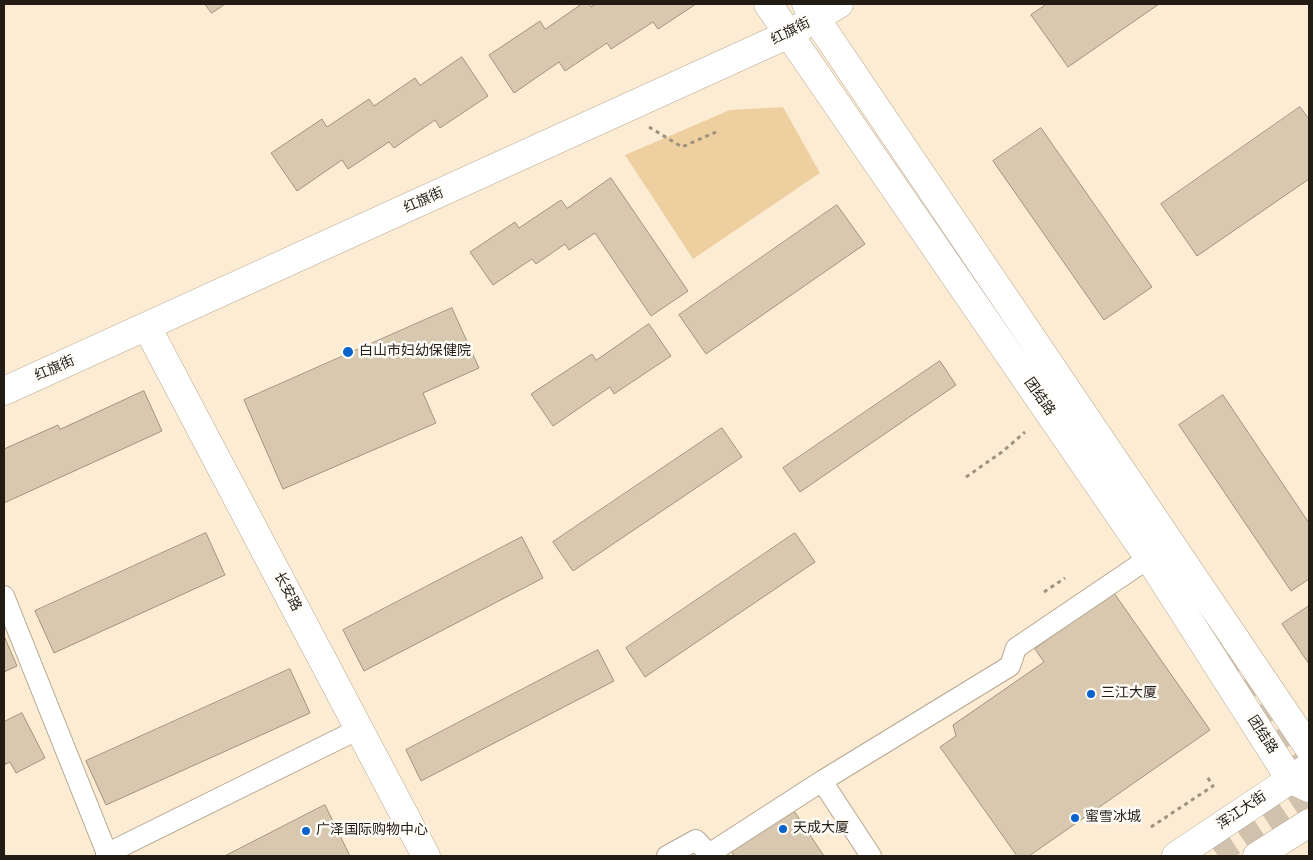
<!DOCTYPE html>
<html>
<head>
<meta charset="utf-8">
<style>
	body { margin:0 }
	#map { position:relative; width:1313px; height:860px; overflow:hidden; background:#fdecd4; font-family:"Nunito Sans",sans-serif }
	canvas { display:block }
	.frame { position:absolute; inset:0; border:5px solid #221c14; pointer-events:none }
</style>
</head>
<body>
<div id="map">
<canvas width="1313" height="860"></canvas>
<div class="frame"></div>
</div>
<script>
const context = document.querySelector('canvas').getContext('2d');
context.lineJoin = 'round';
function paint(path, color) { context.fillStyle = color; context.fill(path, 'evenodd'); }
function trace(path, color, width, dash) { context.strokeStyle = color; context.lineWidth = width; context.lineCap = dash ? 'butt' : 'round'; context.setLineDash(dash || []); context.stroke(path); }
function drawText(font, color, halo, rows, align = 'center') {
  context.font = font + ' "Nunito Sans","Noto Sans SC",sans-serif'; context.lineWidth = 5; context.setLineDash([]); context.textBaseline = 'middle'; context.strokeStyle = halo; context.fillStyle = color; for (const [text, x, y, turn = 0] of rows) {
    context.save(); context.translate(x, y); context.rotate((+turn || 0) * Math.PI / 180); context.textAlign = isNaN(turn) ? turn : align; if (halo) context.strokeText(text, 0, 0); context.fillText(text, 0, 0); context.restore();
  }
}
paint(new Path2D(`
	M783 107 820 173 693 259 625 155 730 110Z`), '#eecfa0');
const building = new Path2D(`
	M205 4H225L212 13Z
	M582 4H589L591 7 596 4H696L658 29 653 22 611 49 607 43 565 71 559 62 514 93 489 55 540 21 545 29Z
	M1047 4H1159L1068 67 1031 15Z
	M462 57 488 96 440 128 435 120 394 148 389 142 348 169 342 160 297 191 271 153 322 119 327 127 369 99 374 106 415 78 420 85Z
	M1300 107 1309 119V179L1197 256 1161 204Z
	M1041 128 1152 287 1104 320 993 161Z
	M611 178 688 291 651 316 595 233 569 250 565 244 536 264 532 259 493 285 470 252 515 222 519 228 561 200 567 208Z
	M837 205 865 244 706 354 679 315Z
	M452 308 479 368 423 393 436 423 283 489 244 400Z
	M649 324 671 356 614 394 610 387 553 426 531 394 592 354 596 360Z
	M940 361 956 385 800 492 783 468Z
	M144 391 162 431 4 503V449L58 425 60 429Z
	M1223 395 1309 523V579L1291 591 1179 425Z
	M722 428 742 457 573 571 553 542Z
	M206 533 225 575 54 653 35 611Z
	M795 533 815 562 645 677 626 648Z
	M522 537 543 578 364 671 343 630Z
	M1114 593 1210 730 1029 856H1017L940 747 956 736 953 725 1044 662 1035 649Z
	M1309 606V664L1282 624Z
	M4 636 17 666 4 672Z
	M598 650 614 681 421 781 406 750Z
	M290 669 310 713 106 805 86 761Z
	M22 713 45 758 16 773 10 762 4 765V722Z
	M325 805 350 856H225Z
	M792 808 824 856H734L730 849Z`);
paint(building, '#d8c8b0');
trace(building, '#a2937d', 1);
trace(new Path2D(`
	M1194 605 1309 774
	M1218 856 1309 795`), '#d1c2ae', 20, [20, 10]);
const street = new Path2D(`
	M4 596 108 856
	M106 854 359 729
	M667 856 696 840 709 854 822 781
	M871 856 822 781 1010 666 1016 648 1149 558`);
const secondary = new Path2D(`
	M768 4 1149 558 1290 779 1309 788
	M806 4 1309 748
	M147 327 426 856
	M4 391 789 34 839 4`);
const primary = new Path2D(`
	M1176 856 1309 767
	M1257 856 1309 823`);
trace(street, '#b7a790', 22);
trace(secondary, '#b7a790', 29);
trace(primary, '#b7a790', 29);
trace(new Path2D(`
	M649 127 682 147 716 132
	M966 477 1002 452 1025 432
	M1044 592 1065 578
	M1151 827 1213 786 1206 775`), '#9e9281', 3, [4, 4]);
trace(street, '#fff', 20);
trace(secondary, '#fff', 28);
trace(primary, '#fff', 28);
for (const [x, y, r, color] of [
	[348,352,6,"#0a63cd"],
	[1091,694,5,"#0a63cd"],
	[1075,818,5,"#0a63cd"],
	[783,829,5,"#0a63cd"],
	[306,831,5,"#0a63cd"]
]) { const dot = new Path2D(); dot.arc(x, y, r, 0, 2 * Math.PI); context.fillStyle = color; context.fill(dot); trace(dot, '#fffcf7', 2); }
drawText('14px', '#221c14', '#fffcf7', [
	["红旗街",791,32,-27],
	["红旗街",424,201,-24],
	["红旗街",55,369,-24],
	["团结路",1039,397,55],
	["长安路",287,592,62],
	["团结路",1262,735,57],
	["浑江大街",1242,811,-34]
]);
drawText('14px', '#221c14', '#fffcf7', [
	["白山市妇幼保健院",359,352],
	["三江大厦",1101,694],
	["蜜雪冰城",1085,818],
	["天成大厦",793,829],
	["广泽国际购物中心",316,831]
], 'left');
</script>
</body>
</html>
